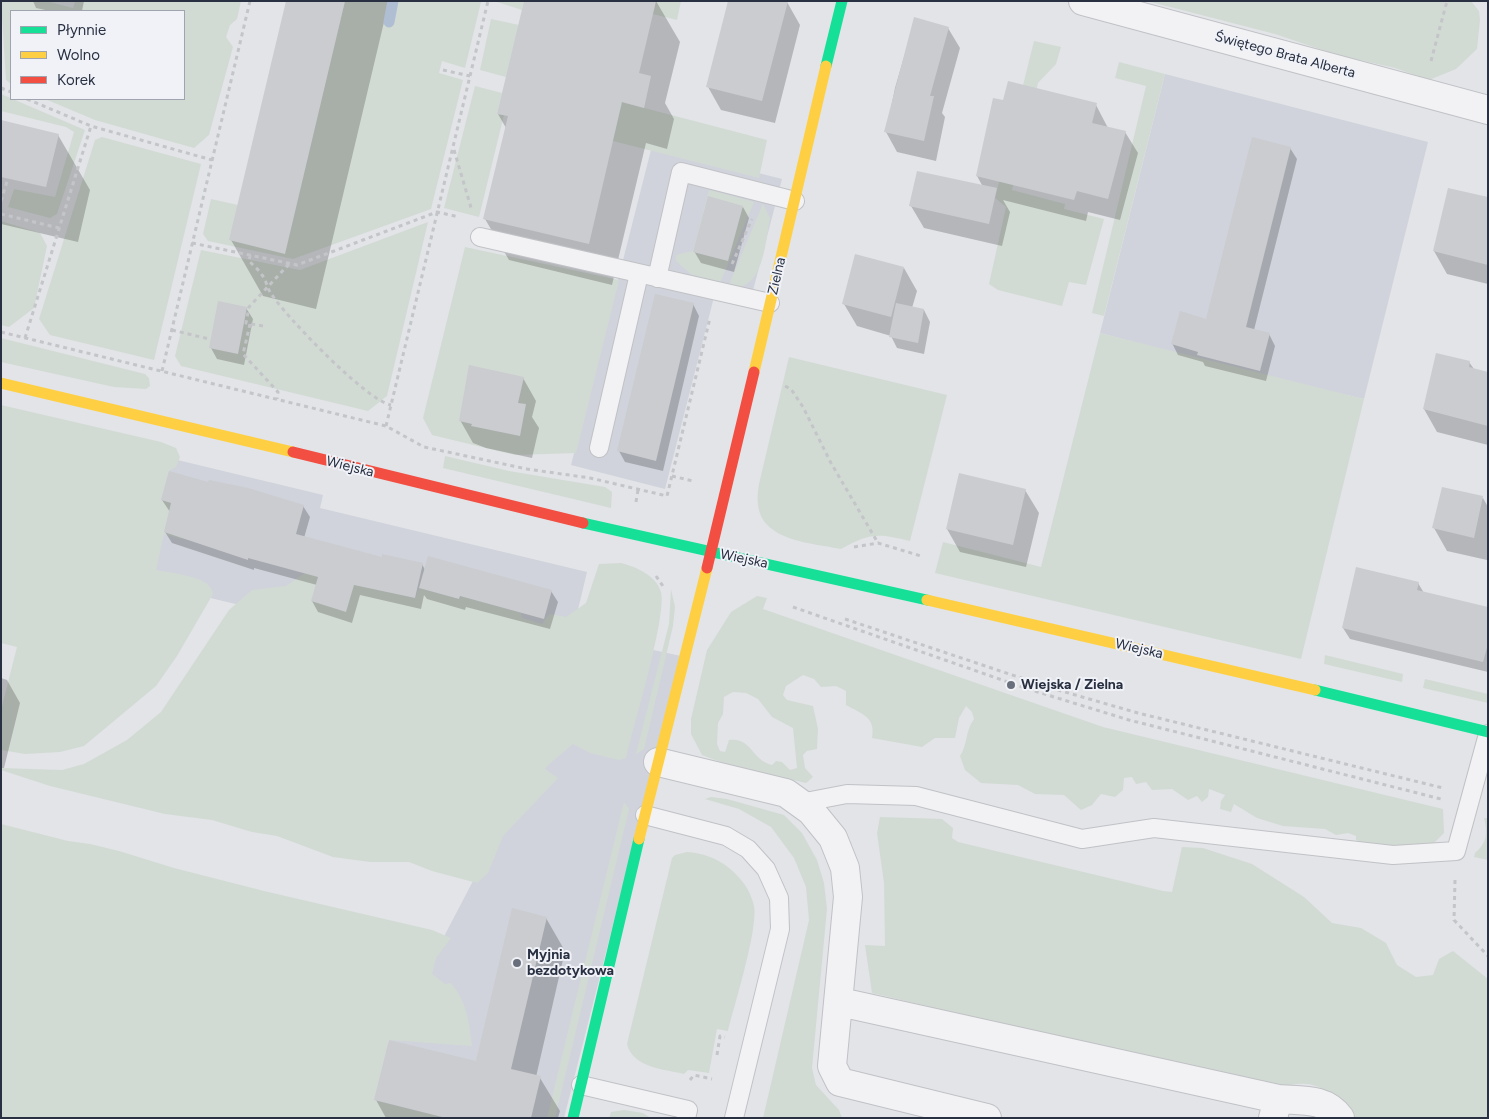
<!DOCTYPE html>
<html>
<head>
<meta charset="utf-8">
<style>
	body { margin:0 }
	#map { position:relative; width:1489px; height:1119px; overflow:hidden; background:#e2e4e8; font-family:Figtree,sans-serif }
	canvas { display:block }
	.frame { position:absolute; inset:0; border:2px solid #283042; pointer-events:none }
	.legend { position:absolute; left:10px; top:10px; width:175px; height:90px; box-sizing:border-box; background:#f0f2f7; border:1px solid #a0a4af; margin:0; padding:6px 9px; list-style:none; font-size:15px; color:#283042 }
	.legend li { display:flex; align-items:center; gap:10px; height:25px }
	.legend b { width:25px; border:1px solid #a0a4af }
</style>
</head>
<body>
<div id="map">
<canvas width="1489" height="1119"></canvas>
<div class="frame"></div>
<ul class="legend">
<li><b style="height:6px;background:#16e098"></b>Płynnie</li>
<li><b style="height:6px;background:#ffcf43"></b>Wolno</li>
<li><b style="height:6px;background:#f24e42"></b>Korek</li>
</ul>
</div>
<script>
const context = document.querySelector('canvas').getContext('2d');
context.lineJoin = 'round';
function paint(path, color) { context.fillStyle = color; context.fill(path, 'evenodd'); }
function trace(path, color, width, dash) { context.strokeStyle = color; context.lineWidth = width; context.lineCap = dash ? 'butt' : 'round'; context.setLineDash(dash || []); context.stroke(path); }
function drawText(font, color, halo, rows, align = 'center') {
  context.font = font + ' Figtree,sans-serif'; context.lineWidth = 4; context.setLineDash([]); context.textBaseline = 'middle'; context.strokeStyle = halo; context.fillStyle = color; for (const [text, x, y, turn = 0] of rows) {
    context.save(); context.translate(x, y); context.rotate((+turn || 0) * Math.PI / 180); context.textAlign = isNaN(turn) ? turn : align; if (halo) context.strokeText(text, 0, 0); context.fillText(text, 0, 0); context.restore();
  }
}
paint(new Path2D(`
	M1165 74 1428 142 1364 399 1266 377 1100 333Z
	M652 146 782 179 749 306 714 297 665 489 571 465Z
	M165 457 323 495 320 508 587 572 569 647 357 633 135 580Z
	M589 636 681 656 564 1118H349L574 688Z`), '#d0d3db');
paint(new Path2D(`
	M1 1H46L73 8 75 1H241L237 19 230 25 226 37 233 47 209 135 194 148 95 120 45 99H184V11H11V84L6 80Z
	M345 1 481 2 465 68 442 61 439 73 463 80 431 209 293 259 208 241 203 234 211 199 238 205 230 240 284 253Z
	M494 1H524L522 10Z
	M656 1H681L677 20 653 14Z
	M1147 1H1471L1479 11 1480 20 1477 49 1456 69 1429 80 1395 68 1337 55 1275 34Z
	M491 19 519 25 506 77 480 70Z
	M1034 41 1061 47 1056 64 1038 83 1012 190 1065 204 1064 209 1104 219 1086 285 1069 282 1062 306 998 290 989 284 1006 207 995 198Z
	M1119 62 1165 74 1104 316 1092 313 1146 86 1115 78Z
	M475 86 502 93 497 114 504 115 479 217 444 208Z
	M1 94 85 130 57 214 50 218 8 207 14 189 55 197 74 132 66 127 1 111Z
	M610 99 767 140 759 178 613 141Z
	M102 137 201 164 154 360 50 335 39 319 95 140Z
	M709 190 754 202 720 283 692 275 676 261V255L693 251Z
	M763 204 770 218C765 243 764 293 728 287Z
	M1 221 40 233 47 246 34 308 9 327 1 325Z
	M428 222 387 396 368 411 181 366 175 356 201 250 300 270Z
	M465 247 619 280 576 453 515 455 432 435 423 418Z
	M1100 333 1364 399 1301 659 935 573 943 542 1041 567Z
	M1 338 145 374 149 378 150 386 146 389 114 387 1 362Z
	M789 357 947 395 910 541C877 533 870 533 841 549 812 543 761 541 758 504 757 497 758 490 759 484Z
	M1 405 161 442 176 448 180 457 176 467 169 471 161 500 189 508 183 539 164 534 156 570C171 573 212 576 213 594L177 656 156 686 84 746 60 752 25 754 1 750V710L17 647 1 643Z
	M445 456 509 471 605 487 612 492 611 508 443 468Z
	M621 563C636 567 656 575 661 592 667 616 633 727 626 758L619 760 590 753 573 744 548 765 545 769 558 778 503 836 488 873 477 883 432 871 409 862H370L333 857 277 836 252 832 212 820 165 814 50 786 1 770V768L62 770 84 764 127 740 161 712 229 610 252 590 286 586 305 573 415 598 419 588 459 599 462 596 521 613 522 618 542 624 549 614 566 617 586 603 599 564Z
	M671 589 675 607 673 626 644 749 636 754 669 624Z
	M757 596 767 598 763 609 1103 727 1443 809 1444 833 1431 846C1414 847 1371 849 1356 840V836L1348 833 1336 835 1325 829 1283 826 1257 818 1234 804 1231 812 1220 809 1221 801 1225 795 1209 789 1208 797 1202 802 1197 796 1188 800 1172 789 1152 790 1146 782 1136 784 1132 777 1124 778 1123 790 1115 797 1101 794 1092 805 1081 810 1064 795 1035 794 1018 785 981 783 965 770 960 756C968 744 965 731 974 719L972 712 966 706 959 718 955 738H935L922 747 872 738C876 717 862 714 846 705V691L836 686 821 687 814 679 803 675 786 686 783 695 787 700 813 706 818 729 817 749 807 751 803 755 805 768 813 777 806 783 728 765 702 755 691 734V719L707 650 731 612ZM733 692 746 693 758 699 772 717 793 728 797 768 790 770 782 762 776 761 772 765C751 760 752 737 729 740L725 752 720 751 717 744 718 723 723 714 724 697Z
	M1325 655 1403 674 1402 682 1324 664Z
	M1425 679 1488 694V703L1423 688Z
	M711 797 727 799 784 815 802 833 817 860 824 883 827 909 812 1068 816 1085 839 1110 842 1118H763L809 920 806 887 794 858 771 827 739 809 705 799Z
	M624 802 629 809 555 1118H547Z
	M880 817 942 819 953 828 952 838 958 842 1163 891 1172 892 1182 847 1203 848 1252 864 1304 897 1332 923 1361 928 1386 943 1397 965 1416 977 1433 975 1439 959 1453 951 1488 979V1118H1352C1332 1090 1313 1075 1278 1089L872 993 865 945 885 946 884 883 877 833Z
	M1484 818H1488V860L1474 857 1475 853C1487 843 1488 833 1484 818Z
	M1 824 68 841 90 844 119 851 174 868 264 891 432 930 451 938 436 958 432 974 445 984 451 983C467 1002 469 1022 472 1046L389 1040 374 1100 446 1118H1Z
	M687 852C702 853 717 858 729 868 742 879 750 889 754 906 758 930 735 1003 728 1031L717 1029 709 1073 688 1070 684 1074C664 1069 633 1068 627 1044L672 858 675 855Z
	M624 1110 643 1113 651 1118H609L611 1112Z`), '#d2dbd3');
paint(new Path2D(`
	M33 1H84L82 11H50L36 8Z
	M288 1H389L316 309 263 296 231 240Z
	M525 1H656L680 42 665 103 674 119 667 149 646 143 612 285 509 260 485 219 506 128 498 114Z
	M787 2 800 25 775 123 721 110 708 87Z
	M915 19 948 28 960 48 942 113 945 117 936 161 897 152 886 132 895 88Z
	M1004 101 1096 105 1108 128 1125 132 1138 153 1120 220 1088 212 1086 221 1003 200 1010 212 1002 246 924 228 911 206 983 187 977 176Z
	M1 121 58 135 90 190 78 242 1 224Z
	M1290 148 1297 159 1254 330 1269 334 1275 346 1266 381 1205 366 1203 362 1178 355 1172 343 1207 320Z
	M1488 198V284L1447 274 1434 251Z
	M743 207 749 218 734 272 701 263 694 251Z
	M904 268 917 291 912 308 924 310 930 322 924 354 897 348 891 336 857 326 844 304Z
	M693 304 699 316 663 471 625 462 619 451Z
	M246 308 253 319 244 365 217 359 211 348Z
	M1469 362 1474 369 1488 373V445L1437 432 1424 409Z
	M523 378 536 401 532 417 539 428 532 458 486 448 473 443 460 420Z
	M1025 490 1039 513 1026 567 960 552 947 529Z
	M1483 498 1488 507 1487 560 1447 551 1434 528Z
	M162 500 303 506 310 517 304 538 382 559 422 564 425 570 551 591 558 602 550 629 466 607 465 610 427 599 424 595 421 609 360 595 352 623 318 612 312 601 317 585 254 568V570L172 543 165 532 170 512Z
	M1418 583 1424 593 1488 608V672L1350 639 1343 628Z
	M1 678 7 680 20 703 4 768H1Z
	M546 918 565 951 536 1077 540 1078 560 1111 558 1118H386L376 1100 477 1062Z`), '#0003');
trace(new Path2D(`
	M389 22 393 1`), '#b0bed4', 11);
paint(new Path2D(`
	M286 1H345L285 254 229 240Z
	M524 1H656L639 73 651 76 644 108 622 102 589 244 483 219 508 116 497 114Z
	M728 1H788L762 101 706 87Z
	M914 17 949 27 930 96H934L924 141 884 132Z
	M1008 81 1097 103 1092 123 1126 131 1108 199 1077 191 1074 200 976 176 993 98 1003 100Z
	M1 120 59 134 46 187 1 177Z
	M1252 137 1291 147 1246 327 1270 333 1260 371 1197 355 1198 352 1171 344 1180 311 1206 319Z
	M917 171 997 188 989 224 909 206Z
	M1448 188 1488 197V265L1433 251Z
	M708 196 743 206 728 261 693 252Z
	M855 254 904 267 891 317 842 304Z
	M655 294 694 303 656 461 617 451Z
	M218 301 247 307 238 354 209 348Z
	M896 303 924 309 918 343 889 337Z
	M1436 353 1470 361 1469 367 1488 372V426L1423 409Z
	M469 365 524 377 518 403 526 404 520 436 471 426 472 424 459 421Z
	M169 471 208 482 209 480 248 488 304 505 296 534 382 557V554L423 563 415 598 354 585 346 612 311 601 318 577 248 558V560L164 532 171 503 161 500Z
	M959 473 1026 489 1013 545 946 529Z
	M1442 487 1483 496 1474 538 1432 528Z
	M428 556 552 590 544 619 460 596 459 599 419 588Z
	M1356 567 1419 582 1417 590 1488 607V644L1483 662 1342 628Z
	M512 908 547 917 511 1069 541 1076 531 1118H446L374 1100 389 1040 476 1061Z`), '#caccd0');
const lane = new Path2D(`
	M480 237 770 303
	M657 278 681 172 795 201
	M599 448 639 274
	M800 803 847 794 916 796 1082 839 1154 828 1393 855 1456 851 1488 734
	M645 815 726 836 748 849 766 869 779 898 780 929 734 1118
	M581 1085 688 1110 686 1118`);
const street = new Path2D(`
	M1083 1 1488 110
	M658 762 786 793 811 811 833 838 845 868 848 897 832 1066 840 1082 987 1118
	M840 1002 1278 1099 1273 1118
	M1278 1099C1300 1101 1325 1097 1340 1118`);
trace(lane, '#c0c2c6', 20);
trace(street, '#c0c2c6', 30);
trace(new Path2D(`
	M1431 61 1447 1
	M443 70 470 76
	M1 88 11 92
	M27 99 91 126 212 160
	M454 150 472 211
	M1 201 8 178
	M1 214 59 228
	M192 243 297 265 437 212 459 217
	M250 255 249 261C253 265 259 270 262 275 266 280 267 287 270 292 284 315 367 401 391 405
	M732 264 752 219
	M250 324 243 354 278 392 277 399
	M263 326 246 323 249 307 289 264
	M172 330 209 339
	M1 332 386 426 424 447 527 469 590 478 667 496 710 318
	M25 338 91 126
	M162 371 250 1
	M785 386 791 389 803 407 831 463 878 543
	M386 426 488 1
	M672 476 693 481
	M636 502 638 490
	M854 547 878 543 921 556
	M656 576 665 589
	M793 607 1028 689 1129 720 1441 799
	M845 619 1051 688 1138 713 1443 788
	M1455 880 1454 920 1488 956
	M717 1055 720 1036 725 1037
	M690 1080 694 1075 712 1079`), '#c3c5c9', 3, [4, 4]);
trace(lane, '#f2f2f4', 18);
trace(street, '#f2f2f4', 28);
trace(new Path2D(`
	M826 66 842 1
	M583 523 927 600
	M1315 690 1488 732
	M573 1118 639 839`), '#16e098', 11);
trace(new Path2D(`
	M754 372 826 66
	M1 383 293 452
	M927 600 1315 690
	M639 839 707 568`), '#ffcf43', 11);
trace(new Path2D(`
	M293 452 583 523
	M707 568 754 372`), '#f24e42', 11);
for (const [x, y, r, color] of [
	[1011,685,5,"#696f7c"],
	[517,963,5,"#696f7c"]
]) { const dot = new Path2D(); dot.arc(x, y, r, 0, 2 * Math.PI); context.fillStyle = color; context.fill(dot); trace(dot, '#f0f2f7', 2); }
drawText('14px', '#283042', '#f0f2f7', [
	["Świętego Brata Alberta",1285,55,15],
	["Zielna",777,276,-77],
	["Wiejska",350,467,14],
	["Wiejska",744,559,12],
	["Wiejska",1139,649,13]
]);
drawText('bold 14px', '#283042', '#f0f2f7', [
	["Wiejska / Zielna",1021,685],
	["Myjnia",527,955],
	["bezdotykowa",527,971]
], 'left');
</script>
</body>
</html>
